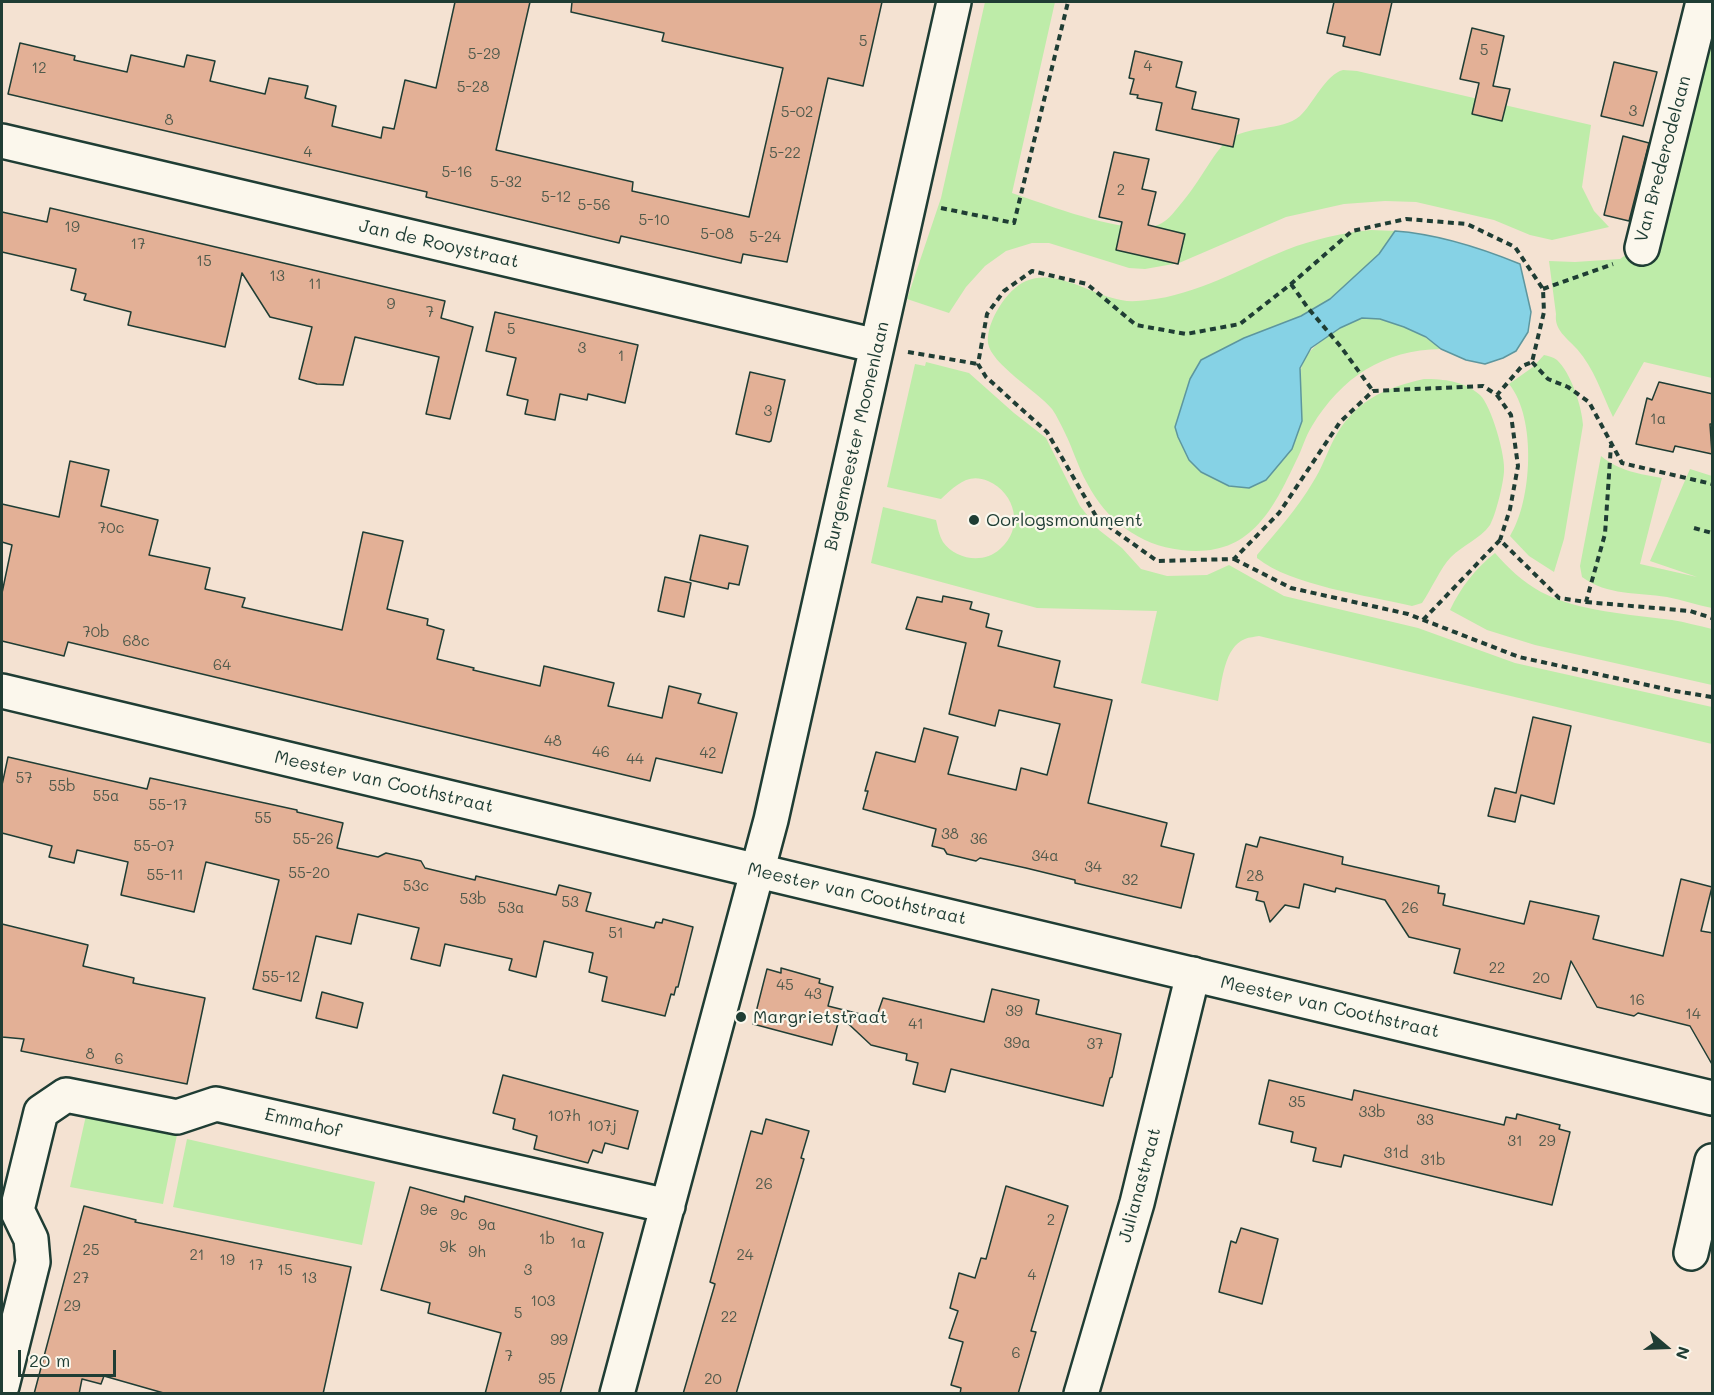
<!DOCTYPE html>
<html>
<head>
<meta charset="utf-8">
<style>
	body { margin:0 }
	#map { position:relative; width:1714px; height:1395px; overflow:hidden; background:#f4e2d2; font-family:Mali,sans-serif }
	canvas { display:block }
	.frame { position:absolute; inset:0; border:3px solid #1f3d34; pointer-events:none }
	.north { position:absolute; left:1636px; top:1317px; width:60px; height:60px; -webkit-text-stroke:4px #fbf7ec; paint-order:stroke; rotate:109deg; font-size:16px; font-weight:700; line-height:24px; text-align:center; color:#1f3d34 }
	.north::after { content:''; display:block; margin:auto; width:21px; height:27px; background:#1f3d34; clip-path:polygon(50% 0,100% 100%,50% 72%,0 100%) }
	.scale { position:absolute; left:18px; top:1350px; width:98px; height:27px; box-sizing:border-box; border:3px solid #1f3d34; border-top:0; padding-left:8px; font-size:18px; line-height:21px; white-space:nowrap; color:#1f3d34; -webkit-text-stroke:4px #fbf7ec; paint-order:stroke }
</style>
</head>
<body>
<div id="map">
<canvas width="1714" height="1395"></canvas>
<div class="frame"></div>
<div class="north">N</div>
<div class="scale">20 m</div>
</div>
<script>
const context = document.querySelector('canvas').getContext('2d');
context.lineJoin = 'round';
function paint(path, color) { context.fillStyle = color; context.fill(path, 'evenodd'); }
function trace(path, color, width, dash) { context.strokeStyle = color; context.lineWidth = width; context.lineCap = dash ? 'butt' : 'round'; context.setLineDash(dash || []); context.stroke(path); }
function drawText(font, color, halo, rows, align = 'center') {
  context.font = font + ' Mali,sans-serif'; context.lineWidth = 4.5; context.setLineDash([]); context.textBaseline = 'middle'; context.strokeStyle = halo; context.fillStyle = color; for (const [text, x, y, turn = 0] of rows) {
    context.save(); context.translate(x, y); context.rotate((+turn || 0) * Math.PI / 180); context.textAlign = isNaN(turn) ? turn : align; if (halo) context.strokeText(text, 0, 0); context.fillText(text, 0, 0); context.restore();
  }
}
paint(new Path2D(`
	M985 2H1055L1012 193C1045 204 1126 236 1158 225 1169 221 1177 208 1184 200 1198 184 1214 152 1227 141 1248 124 1281 132 1300 116 1313 104 1326 74 1343 70 1347 70 1353 71 1357 71L1591 125 1582 187 1594 211 1609 227 1552 240 1530 235 1494 220 1416 202 1385 201 1344 204 1286 217 1179 263 1145 269 1129 268 1049 243H1032L1006 251 985 266 966 287 949 313 907 299 941 198Z
	M1712 18V378L1644 362 1613 417C1602 394 1594 368 1577 349 1567 338 1554 330 1556 314L1549 261 1575 262 1620 259 1661 229 1669 209Z
	M1371 230 1395 231 1379 254 1330 299 1301 316 1244 338 1201 360 1190 379 1175 427 1178 437 1189 460 1201 472 1299 388C1300 361 1305 353 1327 337 1337 330 1351 319 1364 318 1391 316 1422 333 1441 349 1383 350 1342 377 1312 426 1305 437 1302 450 1296 461 1271 514 1248 558 1181 550 1139 545 1106 520 1087 483 1078 467 1073 449 1065 433 1061 425 1057 416 1052 409 1037 391 991 364 988 343 986 322 1007 289 1026 281 1057 268 1091 295 1121 300 1130 302 1139 301 1148 300 1196 295 1242 268 1286 250 1314 239 1342 233 1371 230Z
	M1544 355C1548 356 1553 357 1557 360 1571 373 1582 407 1583 425L1564 539 1554 572 1529 556 1510 536C1532 501 1537 418 1509 384L1533 367Z
	M926 362 969 373 1014 413 1046 438 1080 506 1099 530 1122 548 1141 569 1167 576 1207 575 1229 565 1284 596 1418 628 1515 663 1712 707V744L1259 636C1255 637 1249 637 1245 639 1224 647 1222 682 1218 701L1141 683 1157 611 1037 608 871 563 883 507 936 520C938 528 939 535 943 542 956 560 984 564 1000 549 1024 529 1016 493 988 481 968 472 955 486 941 499L887 487 915 364 925 366Z
	M1424 379C1444 379 1464 381 1480 395 1491 405 1506 456 1504 472 1503 485 1496 514 1490 525 1480 539 1463 545 1451 557 1441 567 1431 590 1422 603L1412 606C1367 595 1292 586 1257 558V555C1277 531 1297 509 1313 482 1321 470 1326 455 1333 441 1353 402 1383 388 1424 379Z
	M1601 456C1619 471 1640 474 1662 478L1640 564 1697 577 1650 561 1690 469 1712 476V608C1697 605 1682 600 1667 597 1637 592 1608 596 1582 577L1580 566Z
	M1495 553C1508 568 1523 582 1541 592 1580 612 1629 614 1672 620 1685 622 1699 626 1712 629V685L1535 645 1487 630 1450 610C1461 587 1475 569 1495 553Z
	M87 1111 178 1130 163 1204 70 1187Z
	M187 1139 375 1182 362 1245 173 1207Z`), '#beeca9');
const water = new Path2D(`
	M1395 231C1437 234 1481 248 1520 264L1531 312 1528 332 1516 351 1503 358 1485 364 1466 360 1441 349 1426 337 1404 327 1380 319 1362 318 1340 328 1311 348 1300 368 1302 421 1292 449 1266 480 1249 488 1229 486 1201 472 1189 460 1178 437 1175 427 1190 379 1201 360 1244 338 1301 316 1330 299 1379 254Z`);
paint(water, '#86d2e5');
trace(water, '#5d969e', 1.5);
const building = new Path2D(`
	M455 2H530L496 150 633 182 632 191 749 217 783 68 662 41 664 33 571 12 572 2H882L863 86 828 78 787 262 743 254 741 263 621 236 619 243 426 197 427 192 8 94 20 43 75 56 74 60 127 72 131 55 184 67 187 55 215 61 210 81 265 94 269 78 308 86 305 98 336 106 332 126 381 138 383 127 394 129 405 80 436 88Z
	M1334 2H1392L1380 55 1343 46 1345 37 1327 33Z
	M1472 28 1504 36 1493 86 1510 89 1502 121 1472 114 1479 83 1460 79Z
	M1135 51 1182 62 1176 87 1196 92 1192 109 1239 119 1233 147 1156 130 1162 103 1137 98 1138 95 1130 94 1134 79 1129 78Z
	M1614 62 1657 72 1643 126 1601 116Z
	M1623 136 1649 143 1629 221 1604 215Z
	M1114 152 1149 159 1142 189 1156 192 1148 225 1185 234 1178 264 1116 250 1122 222 1099 217Z
	M50 208 445 301 441 318 473 327 450 419 426 414 439 357 355 337 343 385 317 384 299 379 312 327 270 317 242 273 225 347 128 325 131 312 84 300 86 294 71 290 76 269 2 252V212L47 222Z
	M495 312 638 345 625 403 588 394 587 400 560 394 555 420 525 414 528 400 507 395 516 358 486 351Z
	M750 372 785 380 771 441 769 442 736 434Z
	M1659 382 1713 394V424H1710L1712 454 1675 446 1673 452 1636 444 1647 398 1652 400Z
	M70 461 109 470 101 506 158 520 149 555 210 568 205 589 245 598 242 607 342 630 363 532 403 541 387 609 428 619 427 625 444 630 437 659 474 668 473 670 540 686 544 666 614 683 608 706 662 718 669 686 701 694 698 703 737 713 722 773 656 758 650 781 68 642 64 656 2 641V593L12 545 2 542V504L59 517Z
	M700 535 748 546 739 585 729 583 728 589 690 580Z
	M665 577 691 583 684 617 658 611Z
	M943 596 972 602 970 609 989 614 986 627 1002 631 998 646 1060 661 1054 687 1112 700 1088 803 1167 823 1161 846 1194 854 1181 908 1075 883V880L1026 868 980 858 976 861 947 854 944 849 932 846 936 829 863 809 868 791H865L876 752 915 762 924 728 958 737 948 774 1016 790 1021 768 1047 775 1060 724 999 710 995 726 949 714 966 643 906 629 917 597 942 602Z
	M1533 717 1571 726 1554 804 1521 795 1515 822 1488 816 1495 788 1516 793Z
	M8 757 147 789 150 778 297 810V812L343 823 337 848 378 857 386 853 421 861 425 868 475 880 476 876 556 895 559 885 591 893 586 911 654 928 656 922 662 923 663 919 693 927 678 987H676L674 995 671 994 665 1016 602 1001 607 977 589 972 593 953 544 941 536 977 509 970 512 959 445 944 440 966 411 959 419 928 358 914 351 944 316 936 301 1001 253 989 279 880 206 862 194 912 121 895 128 862 77 850 74 863 49 857 52 846 2 833V785Z
	M1260 837 1343 857 1342 864 1439 886 1438 893 1445 894 1443 905 1524 924 1530 901 1599 916 1593 939 1663 956 1681 879 1712 887 1701 931 1713 933V1066L1690 1026 1638 1013 1634 1016 1597 1007 1571 961 1561 999 1454 973 1460 949 1409 937 1385 900 1336 888 1335 892 1304 884 1299 908 1285 905 1270 922 1264 902 1256 900 1258 892 1236 887 1246 844 1257 847Z
	M2 924 88 945 83 966 134 978 133 983 205 998 187 1084 21 1051 24 1039 2 1037Z
	M781 968 820 979 819 983 833 987 828 1006 876 1018 883 998 984 1022 992 989 1039 1000 1036 1014 1121 1034 1112 1077 1110 1078 1103 1106 951 1069 945 1092 913 1084 918 1063 906 1060 907 1054 871 1045 840 1016 832 1045 753 1024 767 969 781 973Z
	M322 992 363 1003 357 1028 316 1018Z
	M503 1075 638 1111 628 1149 605 1143 602 1153 593 1150 588 1163 534 1149 537 1136 513 1129 515 1119 493 1113Z
	M1269 1080 1352 1100 1354 1090 1504 1125 1506 1117 1516 1119 1517 1114 1560 1125 1559 1129 1570 1132 1552 1205 1344 1155 1341 1167 1313 1161 1316 1148 1291 1142 1293 1132 1259 1124Z
	M766 1119 809 1131 801 1158 804 1159 736 1394H683L715 1284 710 1282 751 1131 762 1134Z
	M1006 1186 1068 1206 1031 1331 1036 1332 1018 1394H960L961 1388 951 1385 963 1342 949 1338 958 1311 950 1308 959 1273 975 1278 981 1258 986 1259Z
	M410 1187 464 1202 465 1196 603 1233 560 1394H485L501 1333 428 1313 430 1303 381 1290Z
	M84 1206 136 1220 135 1222 351 1267 323 1394H167L104 1376 101 1384 82 1379 79 1394H34Z
	M1241 1228 1278 1239 1262 1304 1219 1292 1231 1241 1236 1243Z`);
paint(building, '#e3b096');
trace(building, '#1f3d34', 1.5);
const minor = new Path2D(`
	M2 141 877 346
	M1642 248 1703 2
	M1691 1253 1712 1161
	M2 1386 33 1262 31 1239 17 1210 41 1112 66 1095 177 1117 216 1104 668 1206
	M617 1394 771 820 954 2
	M1081 1394 1137 1203 1193 974`);
const tertiary = new Path2D(`
	M2 691 1712 1098`);
trace(minor, '#1f3d34', 38);
trace(tertiary, '#1f3d34', 38);
trace(new Path2D(`
	M941 208 1014 223 1068 2
	M1406 219 1467 224 1515 247 1543 289 1544 312 1532 362 1522 366 1497 395 1483 386 1373 391 1340 422 1279 513 1234 559 1157 561 1097 518 1047 432 986 377 978 364 987 314 1004 291 1032 271 1087 284 1136 325 1186 334 1240 324 1291 284 1352 231Z
	M1291 284 1308 308 1341 347 1373 391
	M1543 289 1613 264
	M908 352 978 364
	M1532 362 1548 379 1568 387 1589 402 1622 463 1712 484
	M1497 395 1511 415 1518 466 1510 509 1500 540
	M1694 528 1712 533
	M1234 559 1291 588 1408 614 1519 657 1675 691 1712 697
	M1586 602 1690 611 1712 618
	M1423 620 1500 540 1559 598 1586 602 1605 534 1611 445`), '#1f3d34', 4, [6, 4.5]);
trace(minor, '#fbf7ec', 33);
trace(tertiary, '#fbf7ec', 33);
for (const [x, y, r, color] of [
	[974,520,6,"#1f3d34"],
	[741,1017,6,"#1f3d34"]
]) { const dot = new Path2D(); dot.arc(x, y, r, 0, 2 * Math.PI); context.fillStyle = color; context.fill(dot); trace(dot, '#fbf7ec', 2); }
drawText('15px', '#505a4c', null, [
	["5",863,41],
	["5",1484,50],
	["5-29",484,54],
	["4",1148,66],
	["12",39,68],
	["5-28",473,87],
	["3",1633,111],
	["5-02",797,112],
	["8",169,120],
	["4",308,152],
	["5-22",785,153],
	["5-16",457,172],
	["5-32",506,182],
	["2",1121,190],
	["5-12",556,197],
	["5-56",594,205],
	["5-10",654,220],
	["19",72,227],
	["5-08",717,234],
	["5-24",765,237],
	["17",138,244],
	["15",204,261],
	["13",277,276],
	["11",315,284],
	["9",391,304],
	["7",430,312],
	["5",511,329],
	["3",582,348],
	["1",621,356],
	["3",768,411],
	["1a",1658,419],
	["70c",111,528],
	["70b",96,632],
	["68c",136,641],
	["64",222,665],
	["48",553,741],
	["46",601,752],
	["42",708,753],
	["44",635,759],
	["57",24,778],
	["55b",62,786],
	["55a",106,796],
	["55-17",168,805],
	["55",263,818],
	["38",950,834],
	["55-26",313,839],
	["36",979,839],
	["55-07",154,846],
	["34a",1045,856],
	["34",1093,867],
	["55-20",309,873],
	["55-11",165,875],
	["28",1255,876],
	["32",1130,880],
	["53c",416,886],
	["53b",473,899],
	["53",570,902],
	["53a",511,908],
	["26",1410,908],
	["51",616,933],
	["22",1497,968],
	["55-12",281,977],
	["20",1541,978],
	["45",785,985],
	["43",813,994],
	["16",1637,1000],
	["39",1014,1011],
	["14",1693,1014],
	["41",916,1024],
	["39a",1017,1043],
	["37",1095,1044],
	["8",90,1054],
	["6",119,1059],
	["35",1297,1102],
	["33b",1372,1112],
	["107h",564,1116],
	["33",1425,1120],
	["107j",602,1126],
	["31",1515,1141],
	["29",1547,1141],
	["31d",1396,1153],
	["31b",1433,1160],
	["26",764,1184],
	["9e",429,1210],
	["9c",459,1215],
	["2",1051,1220],
	["9a",487,1225],
	["1b",547,1239],
	["1a",578,1243],
	["9k",448,1247],
	["25",91,1250],
	["9h",477,1252],
	["21",197,1255],
	["24",745,1255],
	["19",227,1260],
	["17",256,1265],
	["15",285,1270],
	["3",528,1270],
	["4",1032,1275],
	["27",81,1278],
	["13",309,1278],
	["103",543,1301],
	["29",72,1306],
	["5",518,1313],
	["22",729,1317],
	["99",559,1340],
	["6",1016,1353],
	["7",509,1356],
	["95",547,1379],
	["20",713,1379]
]);
drawText('18px', '#1f3d34', '#fbf7ec', [
	["Van Brederodelaan",1663,159,-75],
	["Jan de Rooystraat",439,244,13],
	["Burgemeester Moonenlaan",857,436,-77],
	["Meester van Coothstraat",384,782,13],
	["Meester van Coothstraat",857,894,13],
	["Meester van Coothstraat",1330,1007,13],
	["Emmahof",303,1123,13],
	["Julianastraat",1140,1185,-75]
]);
drawText('18px', '#1f3d34', '#fbf7ec', [
	["Oorlogsmonument",986,520],
	["Margrietstraat",753,1017]
], 'left');
</script>
</body>
</html>
